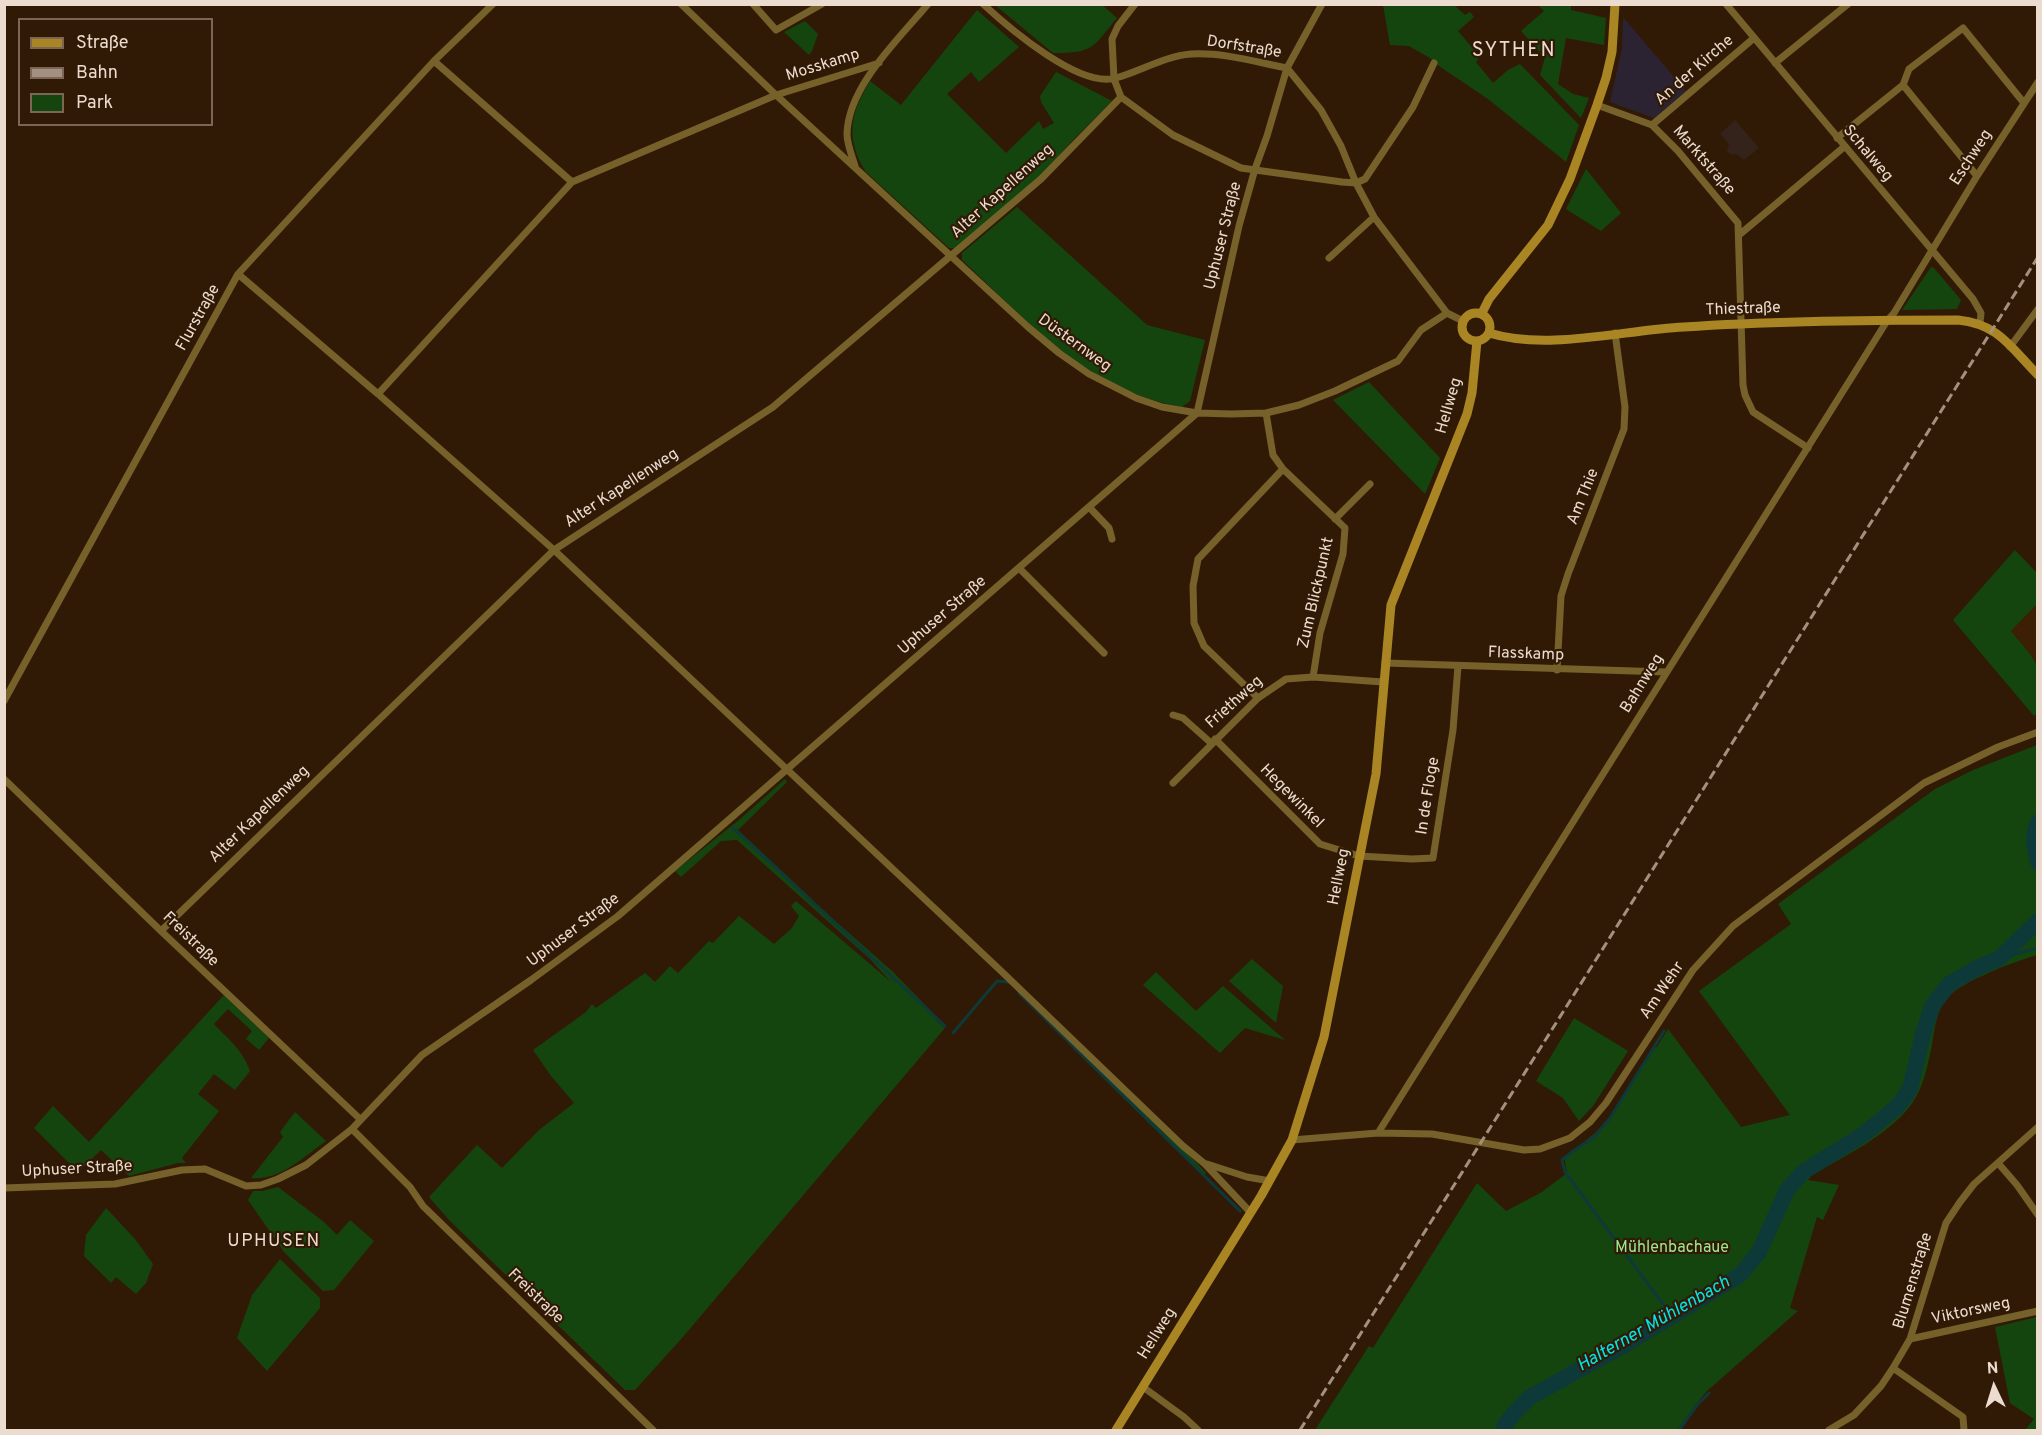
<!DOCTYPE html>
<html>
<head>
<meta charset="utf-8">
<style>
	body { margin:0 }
	#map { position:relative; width:2042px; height:1435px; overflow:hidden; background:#311a05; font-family:Overpass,sans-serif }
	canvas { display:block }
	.frame { position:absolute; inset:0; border:6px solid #ecdbcf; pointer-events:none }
	.legend { position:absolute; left:18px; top:18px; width:195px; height:108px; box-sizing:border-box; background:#311a05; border:2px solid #7c6756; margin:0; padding:8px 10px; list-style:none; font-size:18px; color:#ecdbcf }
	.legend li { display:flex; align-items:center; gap:12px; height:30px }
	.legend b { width:30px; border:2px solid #7c6756 }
	.north { position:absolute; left:1964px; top:1357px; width:60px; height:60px; -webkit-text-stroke:4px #311a05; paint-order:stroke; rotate:356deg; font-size:16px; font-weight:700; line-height:24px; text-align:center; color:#ecdbcf }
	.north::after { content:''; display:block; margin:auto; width:21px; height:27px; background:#ecdbcf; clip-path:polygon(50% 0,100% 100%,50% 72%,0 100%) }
</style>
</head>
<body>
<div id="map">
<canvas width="2042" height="1435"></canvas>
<div class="frame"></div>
<ul class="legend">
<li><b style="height:8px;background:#aa8523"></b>Straße</li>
<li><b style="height:8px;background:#a49081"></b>Bahn</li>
<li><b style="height:16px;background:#15450f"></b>Park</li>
</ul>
<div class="north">N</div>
</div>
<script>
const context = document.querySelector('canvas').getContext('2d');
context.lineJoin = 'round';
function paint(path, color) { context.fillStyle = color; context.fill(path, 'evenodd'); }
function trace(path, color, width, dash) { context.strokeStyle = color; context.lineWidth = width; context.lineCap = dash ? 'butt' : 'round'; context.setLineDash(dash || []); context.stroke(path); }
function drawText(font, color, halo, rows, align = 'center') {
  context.font = font + ' Overpass,sans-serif'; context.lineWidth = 4.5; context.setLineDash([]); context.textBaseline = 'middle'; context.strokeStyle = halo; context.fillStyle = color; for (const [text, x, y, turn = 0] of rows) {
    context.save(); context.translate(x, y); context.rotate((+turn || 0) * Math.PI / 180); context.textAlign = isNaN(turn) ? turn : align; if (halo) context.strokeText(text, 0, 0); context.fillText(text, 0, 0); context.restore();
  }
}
paint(new Path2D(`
	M2037 603V666L2031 655 2011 631Z`), '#3c1f04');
paint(new Path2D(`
	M1735 120 1759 148 1744 160 1738 155 1730 154 1727 151 1729 144 1720 134Z`), '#34231b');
paint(new Path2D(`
	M1623 17 1686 91 1654 118 1610 102 1622 48Z`), '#2c2332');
paint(new Path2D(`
	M995 5H1102L1117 18C1092 48 1094 53 1053 53Z
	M1383 5H1454L1465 15 1470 12 1474 17 1458 31 1480 57 1476 62 1493 83 1508 70 1520 64 1579 125 1566 162 1488 99 1439 66 1430 58 1409 46 1390 45Z
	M1538 5H1571V10L1606 18 1604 45 1566 38 1558 84 1573 94 1589 98 1581 118 1540 75 1545 58 1521 31 1544 11Z
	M977 10 1019 47 979 82 971 72 947 94 1006 153 1039 121 1043 129 1054 123 1041 102 1040 96 1056 72 1112 101 1074 139 1041 176 957 248H949L866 172C845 139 850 113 870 81L901 105Z
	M805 21 818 34 812 51 809 55 784 32Z
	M1586 169 1621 213 1601 231 1566 209Z
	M1017 207 1147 325 1205 340 1190 401 1182 407C1087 390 1029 322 962 260V253Z
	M1931 267 1934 268 1961 300 1957 309 1902 310Z
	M1369 382 1440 458 1425 494 1333 400Z
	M2015 550 2037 573V604L2011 631 2031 655 2037 666V713L2034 716 1953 620Z
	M2037 745V955C2016 961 1955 983 1944 1002 1935 1016 1934 1035 1931 1050 1927 1068 1923 1087 1913 1102 1891 1134 1845 1156 1812 1175L1808 1180 1839 1185 1823 1220 1817 1217 1790 1308 1798 1311 1707 1391 1695 1405 1678 1430H1315L1369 1346 1373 1348 1477 1183 1506 1211 1542 1192 1567 1173 1565 1161 1566 1156 1599 1130 1611 1116 1653 1048 1657 1047 1668 1029 1741 1127 1790 1115 1699 991 1791 924 1778 904 1935 789 1973 770Z
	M785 779 787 782 738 830 832 918 892 971 933 1013 938 1022 945 1028 682 1338 635 1390H625L450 1221 429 1197 477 1145 502 1168 539 1130 574 1103 551 1076 533 1050 586 1012 592 1004 596 1008 645 973 655 982 670 966 678 973 709 941 713 943 739 916 774 944 792 928 799 916 791 906 796 901 891 982 870 959 737 840 721 841 681 877 675 871 739 820Z
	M1252 959 1283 986 1276 1023 1229 981Z
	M1156 972 1196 1011 1223 986 1285 1040 1245 1028 1220 1053 1143 985Z
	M224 995 269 1038 259 1050 246 1039 252 1031 228 1009 214 1024C229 1040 242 1049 250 1071L235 1090 214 1074 198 1094 219 1111 182 1158 186 1163H178L129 1176 101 1150 78 1172 34 1128 53 1106 89 1142Z
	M1574 1018 1628 1051 1593 1106 1579 1121 1563 1098 1536 1081Z
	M1084 1053 1191 1157 1206 1173 1203 1176 1081 1056Z
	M295 1112 326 1141C303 1157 280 1181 251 1178L283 1137 280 1132Z
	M278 1187 324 1222 337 1235 350 1220 374 1241 334 1290 323 1291 284 1252 248 1200 253 1191H262Z
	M106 1208 135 1239 153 1264 146 1283 136 1294 116 1277 111 1283 84 1256 86 1235Z
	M280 1259 320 1298V1308L267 1371 237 1338 252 1295Z
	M2037 1317V1430H2025L2034 1419 2010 1403 1995 1327Z`), '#15450f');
trace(new Path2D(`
	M733 828 945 1026
	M2000 958 2038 948
	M1019 993 1240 1211
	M1664 1031 1610 1118 1593 1138 1573 1151 1562 1160 1565 1172 1671 1315
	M953 1033 997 981 1008 982
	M1679 1430 1697 1405 1709 1393`), '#0e3939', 3);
trace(new Path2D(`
	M2038 822C2032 836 2034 847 2038 862
	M1504 1430 1505 1425 1515 1412 1530 1397 1626 1344 1740 1275 1759 1252 1787 1190 1803 1172 1864 1134 1898 1106 1910 1089 1923 1034 1932 1006 1949 984 1979 967 2000 958 2038 921`), '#0e3939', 16);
trace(new Path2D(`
	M681 4 776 95 1028 327 1059 353 1089 374 1136 398 1162 407 1197 413 1231 414 1266 413 1299 405 1335 391 1398 361 1421 330 1447 313
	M753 4 776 30 822 4
	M983 4C1009 28 1080 89 1116 78 1141 71 1165 56 1191 54 1222 52 1256 62 1287 68L1321 110 1341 146 1356 183 1374 217 1447 313 1463 321
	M1135 4 1118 26 1112 39 1114 79 1121 97 1173 135 1241 168 1342 182 1356 183 1365 179 1413 107 1434 63
	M1726 4 1973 299 1981 313 1980 323
	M434 61 572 182 776 95 879 63
	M1775 63 1848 4
	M1903 85 1977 176
	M1597 105 1652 125 1678 151 1738 223 1743 385 1745 395 1753 412 1808 448
	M1652 125 1754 38
	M1837 138 1903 85 1909 69 1963 28 2024 103
	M855 166C852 156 847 144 847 134 848 86 899 39 928 4
	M1739 235 1844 147
	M1329 258 1374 217
	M238 274 378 394 572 182
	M2010 347 2038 309
	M378 394 554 550 1000 970 1183 1146 1205 1164 1251 1213
	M1266 413 1273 455 1283 469 1345 528 1343 554 1320 633 1313 677
	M1089 507 1109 528 1112 539
	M1335 519 1370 484
	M1019 568 1104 653
	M1385 663 1665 672
	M1557 670 1561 596 1568 574 1624 429 1625 407 1615 333
	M1258 698 1204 646 1194 623 1193 586 1198 559 1283 469
	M4 701 238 274 434 61 493 4
	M1173 715 1183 718 1211 743
	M1215 739 1320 844 1359 856 1412 859 1433 858 1453 730 1458 666
	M4 779 161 931 360 1119
	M1173 783 1258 698 1286 679 1313 677 1383 682
	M161 931 554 550 773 407 1041 179 1121 97
	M352 1129 410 1187 423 1206 653 1430
	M1378 1133 1887 321 1894 313 1977 176 2038 82
	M1292 1140 1378 1133 1432 1134 1524 1150 1540 1149 1570 1138 1590 1122 1606 1103 1693 970 1733 926 1924 783 1998 747 2038 732
	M1998 1163 2017 1185 2038 1215
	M1207 1164 1247 1177 1270 1181
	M4 1188 115 1184 182 1170 205 1169 246 1186 261 1185 278 1179 306 1165 352 1129 422 1055 531 980 618 916 1197 413 1239 226 1255 169 1267 136 1287 68 1322 4
	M1910 1339 2038 1311
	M1893 1368 1963 1417 1964 1430
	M1143 1387 1184 1417 1198 1430
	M1829 1430 1854 1415 1881 1386 1893 1368 1910 1339 1946 1223 1960 1202 1974 1184 2038 1127`), '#77612a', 7);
trace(new Path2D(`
	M1462 327a14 14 0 1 1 28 0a14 14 0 1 1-28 0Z
	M1482 313 1489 299 1548 225 1570 179 1597 105 1606 78 1612 52 1615 4
	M1489 333C1548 351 1623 330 1684 327 1775 321 1867 320 1958 320 1999 324 2011 348 2038 375
	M1116 1430 1261 1196 1292 1140 1324 1037 1376 774 1391 605 1467 414 1472 393 1477 341`), '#aa8523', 9);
trace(new Path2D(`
	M1300 1430 2038 257`), '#a49081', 3, [9, 4.5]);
drawText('16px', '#ecdbcf', '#311a05', [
	["Dorfstraße",1244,48,9],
	["Mosskamp",823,66,-17],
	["An der Kirche",1695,71,-41],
	["Schalweg",1867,154,50],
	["Eschweg",1972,158,-57],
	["Marktstraße",1703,161,49],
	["Alter Kapellenweg",1003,192,-42],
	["Uphuser Straße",1224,236,-76],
	["Thiestraße",1743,310,-2],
	["Flurstraße",199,318,-61],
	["Düsternweg",1074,344,36],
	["Hellweg",1450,406,-74],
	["Alter Kapellenweg",622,489,-33],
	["Am Thie",1584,497,-68],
	["Zum Blickpunkt",1317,593,-77],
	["Uphuser Straße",943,616,-41],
	["Flasskamp",1526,655,2],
	["Bahnweg",1643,684,-58],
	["Friethweg",1235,703,-42],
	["In de Floge",1429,796,-81],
	["Hegewinkel",1291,797,45],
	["Alter Kapellenweg",260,815,-44],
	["Hellweg",1340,877,-79],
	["Uphuser Straße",574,931,-37],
	["Freistraße",190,940,44],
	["Am Wehr",1663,991,-56],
	["Uphuser Straße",77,1170,-3],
	["Blumenstraße",1914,1281,-73],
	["Freistraße",535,1297,44],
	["Viktorsweg",1971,1312,-12],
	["Hellweg",1158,1334,-58]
]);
drawText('16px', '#9ae98f', '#311a05', [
	["Mühlenbachaue",1672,1249]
]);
context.letterSpacing = '1.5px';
drawText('18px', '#ecdbcf', '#311a05', [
	["UPHUSEN",274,1242]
]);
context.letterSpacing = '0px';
drawText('italic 18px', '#00e7e9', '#311a05', [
	["Halterner Mühlenbach",1654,1325,-30]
]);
context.letterSpacing = '1.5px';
drawText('20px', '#ecdbcf', '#311a05', [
	["SYTHEN",1514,52]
]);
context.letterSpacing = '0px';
</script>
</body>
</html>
